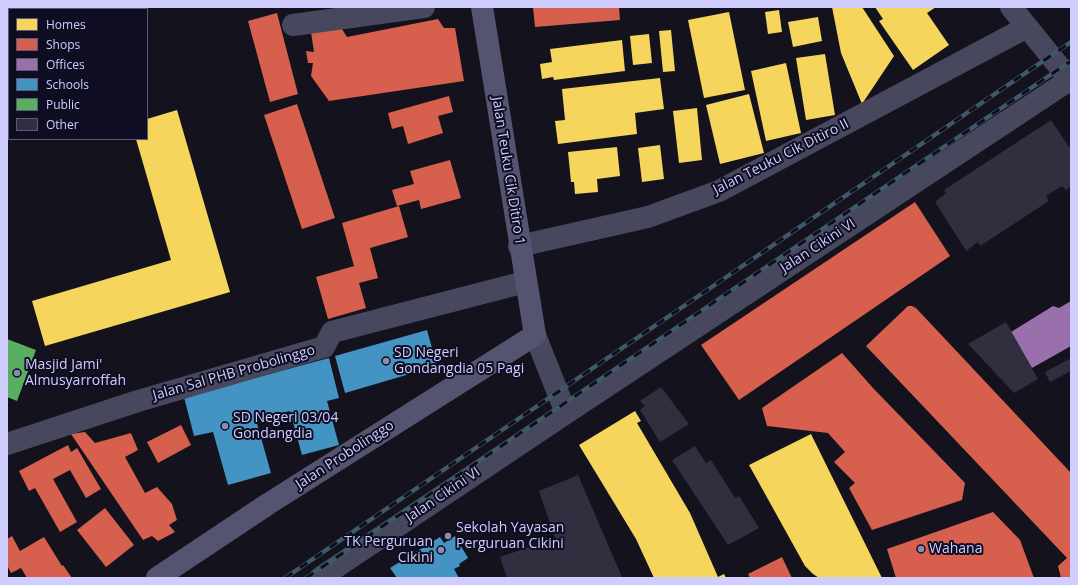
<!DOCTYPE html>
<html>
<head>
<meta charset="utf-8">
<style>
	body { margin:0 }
	#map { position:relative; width:1078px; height:585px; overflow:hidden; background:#13121d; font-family:"Open Sans",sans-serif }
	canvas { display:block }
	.frame { position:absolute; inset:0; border:8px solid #cfceff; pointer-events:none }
	.legend { position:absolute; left:8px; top:8px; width:140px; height:132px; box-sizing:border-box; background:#0f0d22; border:1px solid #5c5a7a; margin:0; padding:5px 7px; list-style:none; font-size:12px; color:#cfceff }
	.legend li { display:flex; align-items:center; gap:8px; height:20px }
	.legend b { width:20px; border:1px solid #5c5a7a }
</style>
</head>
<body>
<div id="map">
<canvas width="1078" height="585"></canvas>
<div class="frame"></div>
<ul class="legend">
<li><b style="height:11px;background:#f6d55c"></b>Homes</li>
<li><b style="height:11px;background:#d6604d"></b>Shops</li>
<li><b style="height:11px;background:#9970ab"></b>Offices</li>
<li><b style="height:11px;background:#4393c3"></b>Schools</li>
<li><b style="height:11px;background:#5aae61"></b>Public</li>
<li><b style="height:11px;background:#312f3f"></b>Other</li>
</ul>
</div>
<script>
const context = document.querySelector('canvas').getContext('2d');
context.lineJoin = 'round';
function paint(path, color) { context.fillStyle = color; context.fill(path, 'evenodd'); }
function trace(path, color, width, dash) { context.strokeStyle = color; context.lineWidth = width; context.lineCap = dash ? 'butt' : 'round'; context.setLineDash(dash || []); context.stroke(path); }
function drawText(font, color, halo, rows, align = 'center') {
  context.font = font + ' "Open Sans",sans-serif'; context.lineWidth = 4; context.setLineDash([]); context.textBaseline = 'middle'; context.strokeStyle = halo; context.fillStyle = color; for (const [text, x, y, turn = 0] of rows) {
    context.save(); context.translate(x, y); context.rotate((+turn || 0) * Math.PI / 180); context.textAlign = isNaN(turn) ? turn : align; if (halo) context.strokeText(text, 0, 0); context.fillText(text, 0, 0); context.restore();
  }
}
paint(new Path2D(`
	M832 7H862L894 56 862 104 841 53Z
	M875 7H936L927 13 949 45 913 70 879 21 883 19Z
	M779 10 782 32 768 34 765 12Z
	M729 12 745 90 704 98 688 20Z
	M818 17 822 41 793 47 788 22Z
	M671 30 675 71 663 72 659 31Z
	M649 34 652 63 633 65 630 36Z
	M622 40 625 71 554 80 553 77 542 79 540 64 552 62 550 49Z
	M825 54 835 115 806 120 796 58Z
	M786 63 801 133 766 141 751 71Z
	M660 78 664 109 635 113 637 134 558 144 555 121 565 120 562 89Z
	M749 94 764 153 720 164 706 105Z
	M697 108 702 160 679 163 673 111Z
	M177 110 230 292 45 346 32 301 171 260 136 139H147V119Z
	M660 145 664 179 642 182 638 148Z
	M617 147 620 176 597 179 598 192 575 194 574 182H571L568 152Z
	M635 411 641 421 637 423 690 513 718 577 724 574 726 578H654L636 539 579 445Z
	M811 434 882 578H819L813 574 805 566 749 465Z`), '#f6d55c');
paint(new Path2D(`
	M533 7H619L620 20 535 27Z
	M277 13 298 94 270 102 248 21Z
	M438 19 444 28H455L464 81 329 101 311 76 313 63H308L306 51 314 52 311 32 342 29 347 37Z
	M449 96 453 112 438 116 443 133 408 144 403 126 392 129 388 113Z
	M297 104 335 218 302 229 264 115Z
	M450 160 461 198 421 209 419 200 397 206 392 190 414 184 410 171Z
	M915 202 950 256 739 400 701 345Z
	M399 206 408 237 370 248 378 278 359 283 366 308 328 319 316 277 354 266 342 223Z
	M908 306H912L916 308 1071 473V578H1061L1058 566 1067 558 866 346Z
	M842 353 873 388 965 483 962 500 872 530 849 488 855 483 834 462 845 452 828 433 767 426 762 408Z
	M181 425 191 445 158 463 147 442Z
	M85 432 95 443 131 433 138 450 125 457 145 493 157 487 172 504 177 520 169 525 175 532 158 541 152 536 143 540 71 434Z
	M68 445 71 452 77 448 101 489 86 498 70 470 53 479 77 522 60 532 35 488 29 491 19 471Z
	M105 508 134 545 106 567 77 530Z
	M993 512 1020 540 1034 578H896L887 549Z
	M12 536 20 551 44 537 62 566 63 565 72 578H27L21 568 11 573 7 565V539Z
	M782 557 792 578H750L748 574Z`), '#d6604d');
paint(new Path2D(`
	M1071 301V346L1032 368 1011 332 1053 306 1059 308Z`), '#9970ab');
paint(new Path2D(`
	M427 330 437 366 345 393 335 356Z
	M329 358 339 398 327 401 339 445 302 455 290 411 256 420 271 473 228 485 213 432 194 436 184 397Z
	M455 536 468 558 459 564 460 566 454 569 459 578H397L390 568 440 537 444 543Z`), '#4393c3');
paint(new Path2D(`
	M7 339 36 350 17 401 7 397Z`), '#5aae61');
paint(new Path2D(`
	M1051 120 1071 150V186L1066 190 1062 186 1046 196 1049 201 980 246 978 242 966 251 935 202 946 193 944 190Z
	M1006 322 1038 379 1014 393 968 344Z
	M1071 358V371L1050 382 1045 372Z
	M661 387 689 424 660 442 640 410 645 406 640 401Z
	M695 446 706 463 711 460 735 498 739 496 759 528 728 545 672 460Z
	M578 475 622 577 507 578 500 557 555 538 539 491Z`), '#312f3f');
trace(new Path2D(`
	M1011 7 1071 81
	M293 25 424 7
	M519 246 648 217 719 191 1027 27
	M535 335 566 413
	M7 444 138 401 324 347 332 332 525 282
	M320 578 566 413 1071 79`), '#47485e', 22);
trace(new Path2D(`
	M157 578 268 504 535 335 482 7`), '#545471', 22);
const rail = new Path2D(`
	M285 578 1071 42
	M306 578 1071 61`);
trace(rail, '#3f5967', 4.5);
trace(rail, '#0f0d22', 3, [9]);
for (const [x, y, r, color] of [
	[386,361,4,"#8d8cb0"],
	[17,373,4,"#8d8cb0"],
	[225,426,4,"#8d8cb0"],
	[448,536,4,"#8d8cb0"],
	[921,549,4,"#8d8cb0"],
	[441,550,4,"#8d8cb0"]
]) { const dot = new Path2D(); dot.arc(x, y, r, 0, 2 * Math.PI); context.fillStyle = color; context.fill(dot); trace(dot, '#0f0d22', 1.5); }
drawText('14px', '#cfceff', '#0f0d22', [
	["Jalan Teuku Cik Ditiro II",781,157,-27],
	["Jalan Teuku Cik Ditiro 1",508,171,81],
	["Jalan Cikini VI",818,246,-33],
	["Jalan Sal PHB Probolinggo",234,373,-16],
	["Jalan Probolinggo",345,455,-33],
	["Jalan Cikini VI",443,495,-34]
]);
drawText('14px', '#cfceff', '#0f0d22', [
	["SD Negeri",394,353],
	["Gondangdia 05 Pagi",394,369],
	["Masjid Jami'",25,365],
	["Almusyarroffah",25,381],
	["SD Negeri 03/04",233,418],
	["Gondangdia",233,434],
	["Sekolah Yayasan",456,528],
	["Perguruan Cikini",456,544],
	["TK Perguruan",433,542,"right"],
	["Cikini",433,558,"right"],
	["Wahana",929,549]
], 'left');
</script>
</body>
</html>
